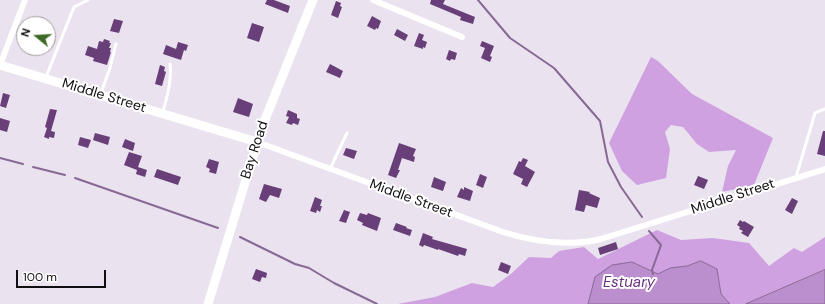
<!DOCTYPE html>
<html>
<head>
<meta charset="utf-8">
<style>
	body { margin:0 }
	#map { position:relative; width:825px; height:304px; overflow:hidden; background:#eae2ee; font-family:"DM Sans",sans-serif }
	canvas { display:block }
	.north { position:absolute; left:16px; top:16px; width:40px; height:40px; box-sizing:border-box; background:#fff; border:1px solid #a09fa0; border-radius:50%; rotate:288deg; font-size:11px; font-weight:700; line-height:16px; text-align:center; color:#110e12 }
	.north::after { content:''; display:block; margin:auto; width:14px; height:18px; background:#3e6926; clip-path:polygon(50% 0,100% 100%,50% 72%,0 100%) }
	.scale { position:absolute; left:16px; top:270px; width:90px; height:18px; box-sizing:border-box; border:2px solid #110e12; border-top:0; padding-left:5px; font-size:12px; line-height:14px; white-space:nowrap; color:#110e12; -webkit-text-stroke:3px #fff; paint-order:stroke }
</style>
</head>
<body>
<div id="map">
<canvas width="825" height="304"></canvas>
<div class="north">N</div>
<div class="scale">100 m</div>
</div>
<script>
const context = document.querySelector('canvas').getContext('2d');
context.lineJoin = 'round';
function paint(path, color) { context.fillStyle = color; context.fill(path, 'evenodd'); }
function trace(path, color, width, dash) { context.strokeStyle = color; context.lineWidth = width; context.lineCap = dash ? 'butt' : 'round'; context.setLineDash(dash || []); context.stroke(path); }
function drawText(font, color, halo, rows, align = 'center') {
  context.font = font + ' "DM Sans",sans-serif'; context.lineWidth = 4; context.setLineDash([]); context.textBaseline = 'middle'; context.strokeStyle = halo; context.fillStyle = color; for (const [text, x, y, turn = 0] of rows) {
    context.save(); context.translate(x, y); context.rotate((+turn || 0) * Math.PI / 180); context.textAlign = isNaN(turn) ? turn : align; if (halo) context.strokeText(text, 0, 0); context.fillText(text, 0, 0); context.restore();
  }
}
paint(new Path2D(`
	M651 57 658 61 692 94 773 138 754 185 722 192 728 166 736 150 709 152 697 144 683 127 671 125 665 132 670 149 666 178 637 185 622 171 609 143Z
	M657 230 681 240 713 238 749 243 769 266 794 248 802 252 825 237V270L746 304H730L721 294 717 269 701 261 687 266 670 268 658 274 632 262 595 277 588 304H398L435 297 472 283 493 287 512 273 529 257 551 258 559 251 584 247 598 259Z`), '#cfa1e1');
const water = new Path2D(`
	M701 261 717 269 721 294 730 304H588L595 277 612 265 632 262 658 274 670 268 687 266Z
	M825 270V304H746Z`);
paint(water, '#bb8ecd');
trace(water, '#886895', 1);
trace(new Path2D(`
	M478 0 510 38 554 68 600 121 608 162 621 187 642 217
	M0 158 23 164
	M33 167 65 175
	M75 178 218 228
	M649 231 661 245 652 270 653 274
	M240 237 295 264 309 268 334 283 377 304`), '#886895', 2);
paint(new Path2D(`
	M267 0H274L290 6 288 13 265 4Z
	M431 0H445L443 4 475 17 473 24 460 20 461 17 430 4Z
	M336 1 341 3 340 6 342 7 338 18 331 15Z
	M372 16 381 21 378 29 376 28 375 30 367 26Z
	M114 19 123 21 119 33 110 31Z
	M252 23 264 27 259 42 247 38Z
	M397 29 408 35 405 41 394 35Z
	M419 33 424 35 422 40 427 42 425 48 423 47V49L414 46Z
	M104 39 110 41 109 43H111L109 48H111L110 52H111L107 65 93 61 94 58 85 55 88 46 97 49 99 41 103 42Z
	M482 41 494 46 490 56 492 57 490 62 481 58 485 48 480 46Z
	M178 42 188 45 186 51 184 50 181 60 163 54 166 45 176 49Z
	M449 50 457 53 455 60 451 59 450 61 446 59Z
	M330 64 343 71 340 78 326 72Z
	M160 65 165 67 164 71 166 72 162 86 155 84Z
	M3 93 10 95 6 108 0 106Z
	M238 98 253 104 249 117 233 112Z
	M50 109 57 110 51 131 55 132 54 138 49 137V139L44 137 47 128 45 127Z
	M288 110 297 114V118L300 119 298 125 293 123 292 125 286 123 289 117 286 116Z
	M0 118 10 121 7 132 0 130Z
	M823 131H825V156L817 154Z
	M95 133 110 137 108 145 93 140Z
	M80 137 91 140 88 148 78 145Z
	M125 139 135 143 133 151 122 147Z
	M399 143 416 149 413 156 415 157 414 162 402 158 398 170H400L396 178 388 175Z
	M346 148 357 151 354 159 343 155Z
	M129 152 142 156 138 167 147 170 145 177 136 174 137 170 124 165Z
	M523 158 528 160 525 166 535 172 527 187 521 184 523 179 513 174 519 161 521 162Z
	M209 159 219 162 216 174 209 172 210 169 206 167Z
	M157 169 181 177 178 185 154 177Z
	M480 174 487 177 483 188 476 185Z
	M698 176 708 180 704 189 694 185Z
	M434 177 446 182 443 191 431 187Z
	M264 184 282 189 279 198 270 195 266 202 259 199Z
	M464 187 473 191 470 201 457 197 461 188 464 190Z
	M579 190 590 192 589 193 600 198 597 208 586 205 584 212 575 210Z
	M315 197 322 200 320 206H322L320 212 317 210 316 213 310 211Z
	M792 198 798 201 792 214 785 210Z
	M344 210 350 212 346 223 339 221Z
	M360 213 367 215 368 213 381 218 377 231 362 225 363 223 357 220Z
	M740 220 743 222 744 221 754 227 748 237 741 233 743 231 739 229 740 227 737 225Z
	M396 223 407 227 406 228 412 230 410 236 393 230Z
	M423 233 433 237 432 239 467 249 465 256 459 254 458 256 438 249V250L424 245 423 247 419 245Z
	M616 242 618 249 600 255 598 248Z
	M501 262 511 266 508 274 498 270Z
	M256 269 267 273 266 278 262 277 260 282 252 279Z`), '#683f78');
trace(new Path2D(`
	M46 77 74 7 88 0
	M101 93 110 68 116 44
	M163 112C167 96 172 81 170 64
	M330 169 347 133
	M796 177 815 113 825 109`), '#fff', 3);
trace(new Path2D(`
	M373 0 462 37
	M0 65 25 0
	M257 142 503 232C535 242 568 247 601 239L825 169`), '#fff', 6);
trace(new Path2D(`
	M0 65 257 142
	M208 304 262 127 313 0`), '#fff', 9);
drawText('14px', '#110e12', '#fff', [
	["Middle Street",104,96,17],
	["Bay Road",255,150,-72],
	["Middle Street",733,197,-18],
	["Middle Street",411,199,20]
]);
drawText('italic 15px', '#69327e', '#fff', [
	["Estuary",629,283]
]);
</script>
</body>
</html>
